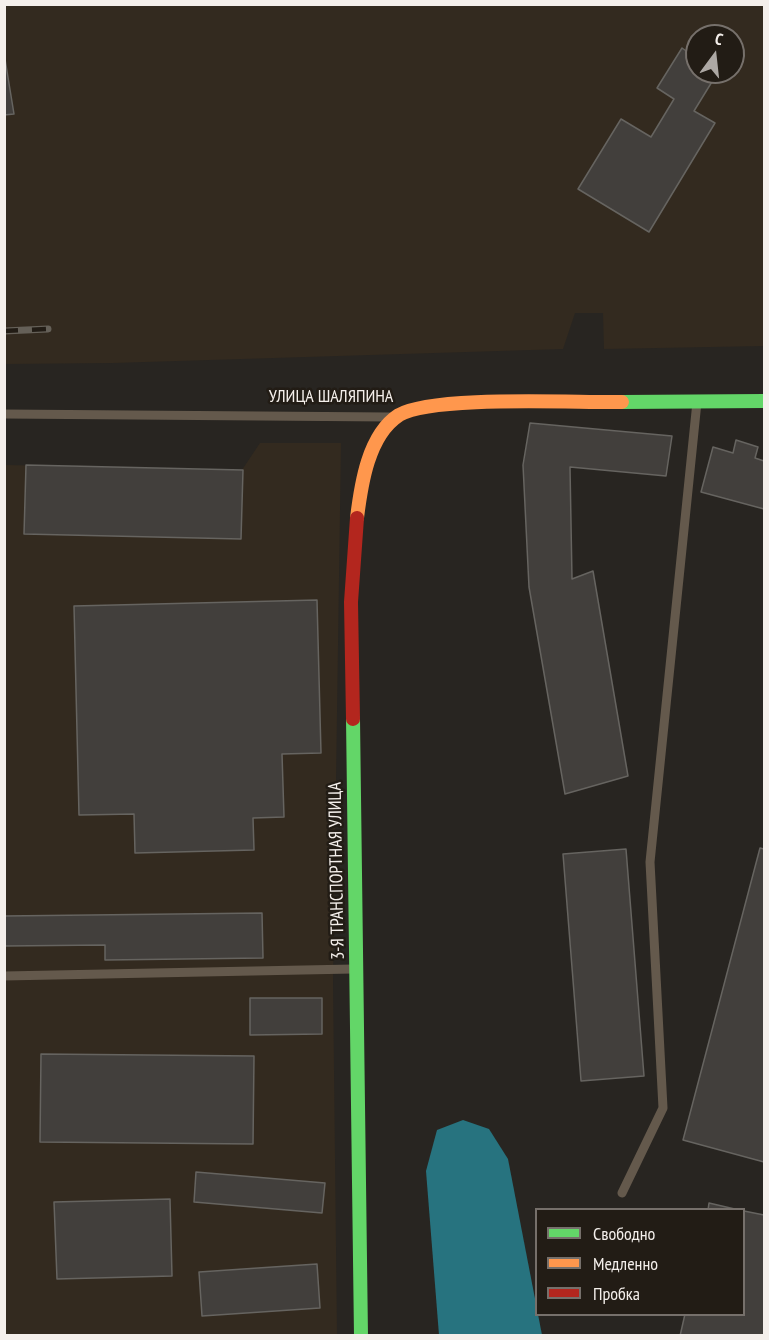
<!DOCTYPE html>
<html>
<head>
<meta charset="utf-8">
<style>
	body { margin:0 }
	#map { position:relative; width:769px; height:1340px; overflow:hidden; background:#282521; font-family:"PT Sans Narrow",sans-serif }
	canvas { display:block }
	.frame { position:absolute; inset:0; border:6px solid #f4efeb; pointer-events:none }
	.legend { position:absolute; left:535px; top:1208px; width:210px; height:108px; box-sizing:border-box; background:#221c15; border:2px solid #76706b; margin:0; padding:8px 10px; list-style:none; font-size:18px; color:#f4efeb }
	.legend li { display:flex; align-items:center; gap:12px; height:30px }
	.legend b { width:30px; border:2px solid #76706b }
	.north { position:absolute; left:685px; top:24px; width:60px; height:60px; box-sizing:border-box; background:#221c15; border:2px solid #76706b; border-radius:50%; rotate:15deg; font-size:16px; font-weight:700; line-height:24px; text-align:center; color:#f4efeb }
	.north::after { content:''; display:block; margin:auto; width:21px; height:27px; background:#ada8a4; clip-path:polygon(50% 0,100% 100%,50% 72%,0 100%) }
</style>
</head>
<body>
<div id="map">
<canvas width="769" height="1340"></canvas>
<div class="frame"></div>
<ul class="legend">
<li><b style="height:8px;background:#63d668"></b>Свободно</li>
<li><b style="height:8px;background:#ff974d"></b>Медленно</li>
<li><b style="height:8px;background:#b3261e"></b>Пробка</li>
</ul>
<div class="north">С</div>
</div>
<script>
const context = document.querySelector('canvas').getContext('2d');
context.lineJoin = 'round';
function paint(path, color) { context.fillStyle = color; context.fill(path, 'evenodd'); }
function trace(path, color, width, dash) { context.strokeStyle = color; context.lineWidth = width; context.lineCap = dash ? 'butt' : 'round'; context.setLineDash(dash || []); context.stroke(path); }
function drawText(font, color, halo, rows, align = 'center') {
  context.font = font + ' "PT Sans Narrow",sans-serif'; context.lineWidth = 5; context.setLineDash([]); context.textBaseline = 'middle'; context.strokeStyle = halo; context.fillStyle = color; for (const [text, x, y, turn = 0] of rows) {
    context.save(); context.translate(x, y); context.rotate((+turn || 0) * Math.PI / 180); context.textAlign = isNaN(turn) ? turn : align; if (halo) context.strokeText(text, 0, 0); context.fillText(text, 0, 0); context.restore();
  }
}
paint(new Path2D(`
	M4 5H764V346L604 349 603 313H575L563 349 113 363 5 364ZM697 36H733V72H697Z
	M260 443H341L333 982 337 1335 5 1336V465L242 470Z`), '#332a1f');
paint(new Path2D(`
	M463 1120 489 1129 508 1159 542 1335H439L426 1171 437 1130Z`), '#27737f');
const building = new Path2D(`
	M697 47V72H718L694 111 715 123 649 232 578 189 621 119 651 137 674 99 657 88 682 48 692 55Z
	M4 53 14 114 4 115Z
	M530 423 672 436 666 476 570 467 572 579 593 571 628 776 565 794 529 587 523 465Z
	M736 440 758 447 755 458 764 461V509L701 492 713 447 733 453Z
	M26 465 243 470 241 539 24 534Z
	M317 600 321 753 282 754 284 817 253 818 254 850 135 853 134 814 79 815 74 606Z
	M760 848 764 849V1162L683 1140Z
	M626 849 644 1076 581 1081 563 854Z
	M262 913 263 958 105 960V945L4 946V916Z
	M250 998H322V1034L250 1035Z
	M41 1054 254 1056 253 1144 40 1142Z
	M196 1172 325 1183 322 1213 194 1202Z
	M170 1199 172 1276 57 1279 54 1202Z
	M709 1203 739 1210H708Z
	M744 1211 764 1215V1336H680L685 1314H744Z
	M317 1264 320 1308 202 1316 199 1272Z`);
paint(building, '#423f3c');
trace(building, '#666460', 1.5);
trace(new Path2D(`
	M4 414 389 417
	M4 976 353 969
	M622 1193 663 1108 650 862 697 402`), '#64594c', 9);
trace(new Path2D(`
	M622 402 764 401
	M353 719 361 1336`), '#63d668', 14);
trace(new Path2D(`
	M357 518C361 485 368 435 399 415 433 395 576 403 622 402`), '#ff974d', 14);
trace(new Path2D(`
	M353 719 351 602 357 518`), '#b3261e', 14);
const rail = new Path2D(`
	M4 331 48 329`);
trace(rail, '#656058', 7);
trace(rail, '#221c15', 4.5, [14]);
drawText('18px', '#f4efeb', '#221c15', [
	["УЛИЦА ШАЛЯПИНА",331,397],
	["3-Я ТРАНСПОРТНАЯ УЛИЦА",337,871,-91]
]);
</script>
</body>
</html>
